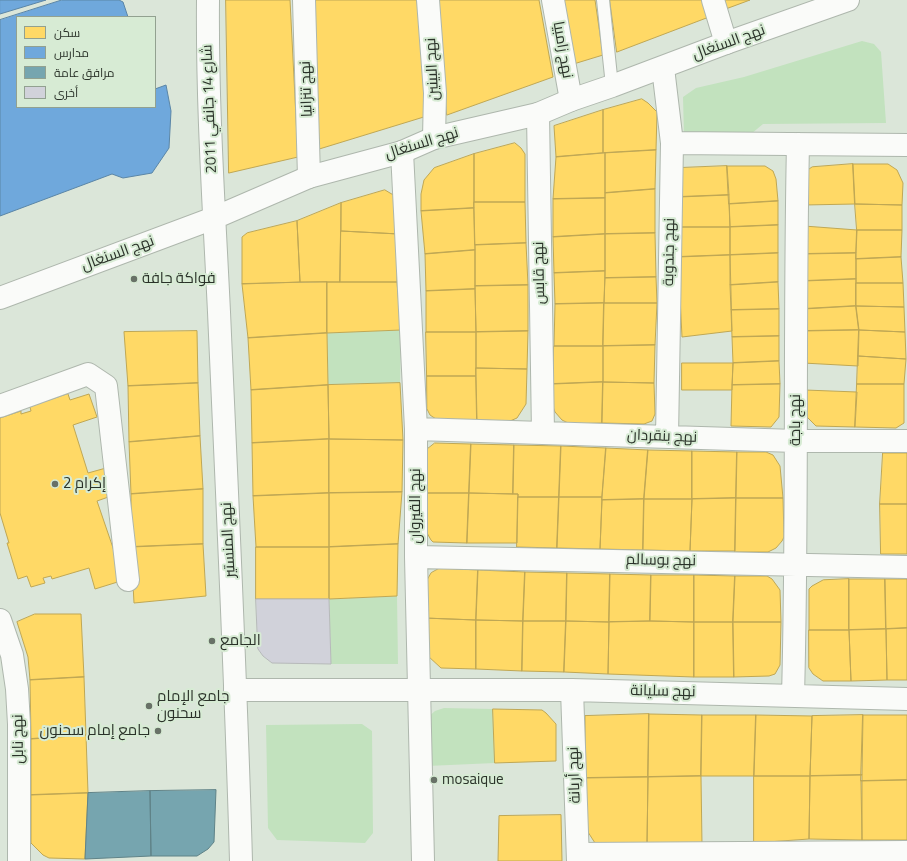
<!DOCTYPE html>
<html>
<head>
<meta charset="utf-8">
<style>
	body { margin:0 }
	#map { position:relative; width:907px; height:861px; overflow:hidden; background:#dbe6d9; font-family:"Titillium Web",Cairo,sans-serif }
	canvas { display:block }
	.legend { position:absolute; left:16px; top:16px; width:140px; height:92px; box-sizing:border-box; background:#d7ebd4; border:1px solid #92a190; margin:0; padding:5px 7px; list-style:none; font-size:12px; color:#2a3229 }
	.legend li { display:flex; align-items:center; gap:8px; height:20px }
	.legend b { width:20px; border:1px solid #92a190 }
</style>
</head>
<body>
<div id="map">
<canvas width="907" height="861"></canvas>
<ul class="legend">
<li><b style="height:11px;background:#ffd966"></b>سكن</li>
<li><b style="height:11px;background:#6fa8dc"></b>مدارس</li>
<li><b style="height:11px;background:#76a5af"></b>مرافق عامة</li>
<li><b style="height:11px;background:#d1d2da"></b>أخرى</li>
</ul>
</div>
<script>
const context = document.querySelector('canvas').getContext('2d');
context.lineJoin = 'round';
function paint(path, color) { context.fillStyle = color; context.fill(path, 'evenodd'); }
function trace(path, color, width, dash) { context.strokeStyle = color; context.lineWidth = width; context.lineCap = dash ? 'butt' : 'round'; context.setLineDash(dash || []); context.stroke(path); }
function drawText(font, color, halo, rows, align = 'center') {
  context.font = font + ' "Titillium Web",Cairo,sans-serif'; context.lineWidth = 4; context.setLineDash([]); context.textBaseline = 'middle'; context.strokeStyle = halo; context.fillStyle = color; for (const [text, x, y, turn = 0] of rows) {
    context.save(); context.translate(x, y); context.rotate((+turn || 0) * Math.PI / 180); context.textAlign = isNaN(turn) ? turn : align; if (halo) context.strokeText(text, 0, 0); context.fillText(text, 0, 0); context.restore();
  }
}
paint(new Path2D(`
	M862 41 874 44 881 52 886 123 763 124 745 139 684 135 683 97 696 88 744 77Z
	M401 330 400 383 328 385 327 333Z
	M397 596 398 664H331L329 599Z
	M444 708 493 709 495 763 427 766V718L435 711Z
	M362 724 372 731 373 833 365 843 277 840 268 828 266 725Z`), '#c2e2be');
const homes = new Path2D(`
	M226 0H290L298 157 229 173Z
	M312 0H417L427 116 316 150Z
	M436 0H539L553 77 447 115Z
	M557 0H595L603 55 567 66Z
	M610 0H703L709 17 617 52Z
	M720 0H750L723 10Z
	M642 99 648 103 657 112 656 150 603 153V110Z
	M603 110V153L556 157 554 126Z
	M515 143 521 148 525 154V202H474V154Z
	M656 150 655 189 605 193V153Z
	M605 153V198L553 199 556 157Z
	M474 154V208L421 211V194L424 180 434 168Z
	M853 164H888L897 170 903 183 902 205 855 204Z
	M853 164 855 204 804 205 806 171 812 167Z
	M727 166H765L773 171 776 179 778 201 729 204Z
	M727 166 729 195 679 197V168Z
	M655 189V233L605 234V193Z
	M385 190 395 196 399 234 341 231V203Z
	M729 195 730 227H679V197Z
	M605 198V234L553 237V199Z
	M778 201V225L730 227 729 204Z
	M474 202H525L526 243 475 245Z
	M341 203 340 282H300L297 221Z
	M855 204 902 205V230H857Z
	M474 208 475 250 425 254 421 211Z
	M297 221 300 282 242 284V237L247 233Z
	M778 225V253L730 255V227Z
	M804 226 857 230 856 253 804 254Z
	M679 227H730V255L678 257Z
	M857 230H902L901 257 856 259Z
	M341 231 399 234 397 282H340Z
	M655 233 656 277 605 278V234Z
	M605 234V271L554 273 553 237Z
	M526 243 528 285 475 286V245Z
	M475 250V289L426 291 425 254Z
	M778 253V282L730 285V255Z
	M856 253V279L804 281V254Z
	M730 255 732 331 682 337 678 257Z
	M901 257 903 283H856V259Z
	M605 271 604 303 555 304 554 273Z
	M656 277 657 303H604L605 278Z
	M856 279V306L803 309 804 281Z
	M327 282V333L248 338 242 284Z
	M327 282H397L401 330 327 333Z
	M778 282 779 309 731 310 730 285Z
	M856 283H903L904 307 856 306Z
	M528 285V331L476 332 475 286Z
	M475 289 476 332H426V291Z
	M604 303H657L655 345 603 346Z
	M604 303 603 346H554L555 304Z
	M856 306 904 307 905 332 859 330Z
	M856 306 859 330 803 331V309Z
	M779 309V336L732 337 731 310Z
	M859 330 905 332 906 359 858 356Z
	M859 330 858 366 803 363V331Z
	M197 331 198 383 128 386 124 332Z
	M528 331 527 369 476 368V332Z
	M426 332H476V376H427Z
	M327 333 328 385 251 390 248 338Z
	M779 336V361L733 363 732 337Z
	M655 345 654 383 603 382V346Z
	M554 346H603V382L553 384Z
	M858 356 906 359 904 384H857Z
	M779 361 780 384 732 385 733 363Z
	M682 363H733L732 390H682Z
	M476 368 527 369 526 404 517 418 510 421 477 420Z
	M427 376H476L477 420 436 419 430 415 427 409Z
	M603 382 602 423 570 424 562 420 555 412 553 407V384Z
	M603 382 654 383 655 414 652 421 644 424 602 423Z
	M198 383 200 436 129 442 128 386Z
	M400 383 403 440 329 439 328 385Z
	M780 384 779 417 771 427 731 426 732 385Z
	M857 384H904V423L896 428 855 427Z
	M328 385 329 439 252 443 251 390Z
	M805 390 857 392 855 427 816 426 807 417Z
	M68 394 70 400 89 394 97 417 73 425 88 473 106 468 114 495 97 501 124 580 95 589 89 568 52 579 51 576 43 578 45 583 31 587 27 576 18 579 7 543H9L0 513V418L21 411V414L31 411 30 407Z
	M200 436 203 489 131 494 129 442Z
	M329 439V493L253 496 252 443Z
	M329 439 403 440 402 492 329 493Z
	M435 443 471 444 469 493H426L425 451Z
	M471 444 514 445 513 494 469 493Z
	M514 445 561 446 559 497H518V494H513Z
	M561 446 606 448 602 497H559Z
	M606 448 648 450 644 499 602 500Z
	M648 450 692 451V499H644Z
	M692 451 737 452 736 498 692 499Z
	M737 452H766L773 455 780 466 783 498H736Z
	M883 453H907V504H880Z
	M203 489V544L131 547V494Z
	M402 492 398 544 329 547V493Z
	M329 493V547H256L253 496Z
	M426 493H469L467 543 433 542 431 540 427 533Z
	M469 493 518 494 517 543H467Z
	M518 497H559L557 548 517 547Z
	M559 497H602L600 549 557 548Z
	M736 498 735 551H690L692 499Z
	M736 498H783L784 537 782 541 776 548 768 552H735Z
	M644 499 643 550 600 549 602 500Z
	M644 499H692L690 551 643 550Z
	M880 504H907V554H881Z
	M203 544 206 596 134 603 131 547Z
	M398 544 397 596 329 599V547Z
	M256 547H329V599H256Z
	M440 568 478 570 476 620 424 618V585L431 573Z
	M478 570 525 572 523 621 476 620Z
	M525 572 567 573 566 621H523Z
	M567 573 610 574 609 622 566 621Z
	M610 574 651 575 650 621 609 622Z
	M651 575H694V622L650 621Z
	M694 575 735 576 733 622H694Z
	M735 576H767L772 579 780 590 781 622H733Z
	M849 579V630H809V589L812 586 823 580Z
	M849 579H885L886 629 849 630Z
	M885 579H907V628L886 629Z
	M35 614H81L84 677 30 680 28 657 17 622Z
	M424 618 476 620V669L441 668 428 656Z
	M476 620 523 621 522 671 476 669Z
	M523 621H566L564 672 522 671Z
	M566 621 609 622 608 674 564 672Z
	M650 621 694 622V677L608 674 609 622Z
	M694 622H733L734 677H694Z
	M733 622H781L780 665 775 674 769 676 734 677Z
	M907 628V680H887L886 629Z
	M886 629 887 680 851 681 849 630Z
	M809 630H849L851 681H823L813 674 809 668Z
	M84 677 86 735 31 739 30 680Z
	M493 709 542 710 546 713 556 724V761L495 763Z
	M649 714 702 715 701 776 648 777Z
	M649 714 648 777 585 778V716Z
	M702 715H756L754 776H701Z
	M756 715 812 716 810 776H754Z
	M863 715H907V780L861 781Z
	M863 715 862 775 810 776 812 716Z
	M86 735 88 793 31 795V739Z
	M862 775V840L809 839 810 776Z
	M701 776 702 845 647 844 648 777Z
	M754 776H810L809 839 754 843Z
	M648 777 647 844 600 845 595 843 586 829 585 778Z
	M907 780V840H862L861 781Z
	M88 793 85 859 49 858 43 855 31 843V795Z
	M561 815 562 861H498L499 816Z`);
paint(homes, '#ffd966');
trace(homes, '#bfa754', 1);
const schools = new Path2D(`
	M0 0H46L0 14Z
	M62 0H119L123 2 128 17H17V107H155V89L166 85 171 111 169 148 152 173 123 178 112 174 0 216V20Z`);
paint(schools, '#6fa8dc');
trace(schools, '#5a85a6', 1);
const public = new Path2D(`
	M216 790 214 842 208 849 197 856H151L150 791Z
	M150 791 151 856 85 859 88 793Z`);
paint(public, '#76a5af');
trace(public, '#5f8287', 1);
const building = new Path2D(`
	M256 599H329L331 664 272 663 263 656 258 649Z`);
paint(building, '#d1d2da');
trace(building, '#b6b9b9', 1);
const lane = new Path2D(`
	M603 0 612 86`);
const street = new Path2D(`
	M304 0 309 177
	M428 0 435 93 434 138
	M553 0 571 100
	M713 0 726 43
	M663 68 672 143 667 437
	M538 114 543 433
	M672 143 907 145
	M402 152 416 429V557L423 861
	M0 406 88 374 106 386 128 580
	M416 429 796 441H907
	M416 557 907 567
	M0 620 12 655 17 689 19 724V861
	M235 690H572L907 699
	M572 690 578 861
	M793 696C798 512 794 328 798 144
	M578 854 907 852`);
const secondary = new Path2D(`
	M208 0C207 104 214 208 219 312 227 495 236 678 241 861
	M0 298 214 218 309 177 402 152 434 138 538 114 571 100 612 86 726 43 848 0`);
trace(lane, '#aeb7ad', 14);
trace(street, '#aeb7ad', 24);
trace(secondary, '#aeb7ad', 24);
trace(lane, '#fafbf9', 12);
trace(street, '#fafbf9', 22);
trace(secondary, '#fafbf9', 22);
for (const [x, y, r, color] of [
	[134,279,4,"#687167"],
	[55,484,4,"#687167"],
	[212,641,4,"#687167"],
	[149,706,4,"#687167"],
	[158,731,4,"#687167"],
	[434,780,4,"#687167"]
]) { const dot = new Path2D(); dot.arc(x, y, r, 0, 2 * Math.PI); context.fillStyle = color; context.fill(dot); trace(dot, '#d7ebd4', 1.5); }
drawText('15px', '#2a3229', '#d7ebd4', [
	["نهج السنغال",729,43,-20],
	["نهج زامبيا",562,50,80],
	["نهج البينين",433,69,-93],
	["نهج تنزانيا",307,89,-92],
	["شارع 14 جانفي 2011",210,109,-92],
	["نهج السنغال",422,144,-17],
	["نهج جندوبة",670,252,-89],
	["نهج السنغال",118,254,-20],
	["نهج قابس",540,273,-91],
	["نهج باجة",796,420,-90],
	["نهج بنقردان",662,437,2],
	["نهج القيروان",416,506,-90],
	["نهج المنستير",229,540,-93],
	["نهج بوسالم",661,561,1],
	["نهج سليانة",663,692,1],
	["نهج نابل",19,739,-91],
	["نهج أريانة",575,775,-92]
]);
drawText('15px', '#2a3229', '#d7ebd4', [
	["فواكة جافة",142,279],
	["إكرام 2",63,484],
	["الجامع",220,641],
	["جامع الإمام",157,697],
	["سحنون",157,714],
	["جامع إمام سحنون",150,731,"right"],
	["mosaique",442,780]
], 'left');
</script>
</body>
</html>
